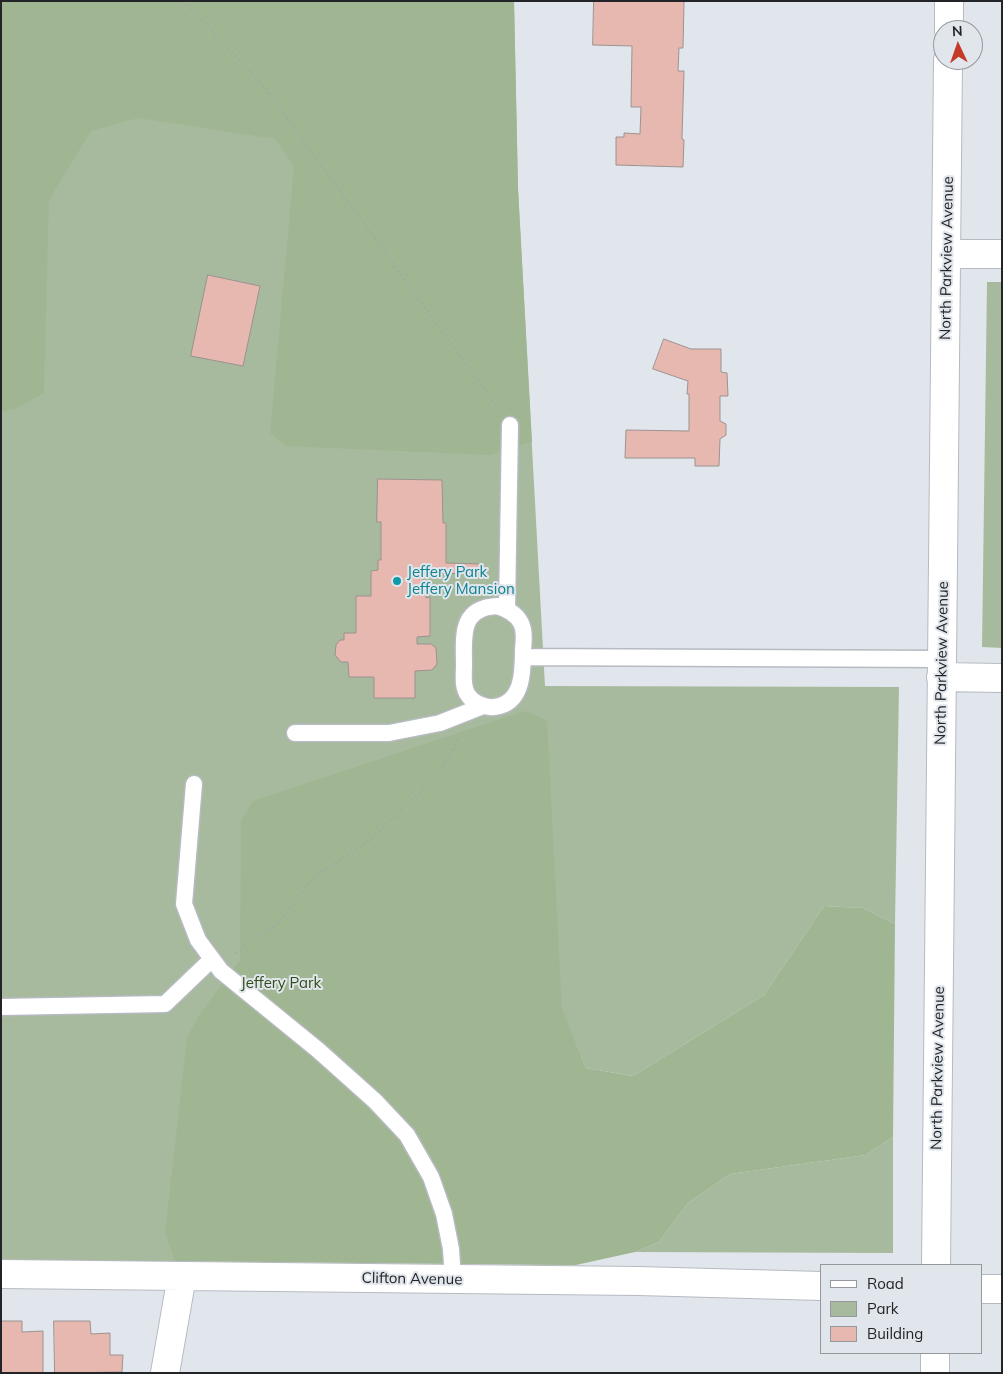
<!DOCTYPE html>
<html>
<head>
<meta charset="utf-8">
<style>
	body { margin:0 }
	#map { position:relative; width:1003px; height:1374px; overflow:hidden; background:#e1e6ec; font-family:Mulish,sans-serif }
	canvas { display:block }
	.frame { position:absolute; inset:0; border:2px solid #232427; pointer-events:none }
	.legend { position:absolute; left:820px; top:1264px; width:162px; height:90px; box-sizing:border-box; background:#e1e6ec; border:1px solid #95989d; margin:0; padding:6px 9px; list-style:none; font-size:15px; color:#232427 }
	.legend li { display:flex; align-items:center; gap:10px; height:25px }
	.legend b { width:25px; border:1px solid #95989d }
	.north { position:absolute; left:933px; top:20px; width:50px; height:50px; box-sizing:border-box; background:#e1e6ec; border:1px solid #95989d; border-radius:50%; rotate:357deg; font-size:14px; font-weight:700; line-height:20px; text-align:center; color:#232427 }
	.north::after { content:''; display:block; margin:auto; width:18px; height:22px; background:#c53927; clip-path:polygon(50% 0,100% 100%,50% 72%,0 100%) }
</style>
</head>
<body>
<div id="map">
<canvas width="1003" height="1374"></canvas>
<div class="frame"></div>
<ul class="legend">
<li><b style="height:6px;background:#fff"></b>Road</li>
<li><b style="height:14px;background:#a8ba9d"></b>Park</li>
<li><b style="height:14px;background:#e7b8af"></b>Building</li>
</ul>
<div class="north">N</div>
</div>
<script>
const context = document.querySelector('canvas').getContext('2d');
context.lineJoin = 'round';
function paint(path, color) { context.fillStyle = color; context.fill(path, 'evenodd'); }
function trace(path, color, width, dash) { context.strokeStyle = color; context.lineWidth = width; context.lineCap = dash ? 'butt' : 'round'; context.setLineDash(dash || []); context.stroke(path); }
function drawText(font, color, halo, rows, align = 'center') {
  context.font = font + ' Mulish,sans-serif'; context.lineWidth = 4; context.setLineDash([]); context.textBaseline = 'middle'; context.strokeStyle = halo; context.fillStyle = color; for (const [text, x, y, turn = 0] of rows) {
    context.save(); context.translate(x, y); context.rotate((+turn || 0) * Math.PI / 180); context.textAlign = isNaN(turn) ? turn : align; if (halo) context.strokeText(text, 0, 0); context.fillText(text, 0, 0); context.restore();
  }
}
paint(new Path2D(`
	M1 1H514L518 189 545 686 899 687 895 924 863 908 824 906 764 995 633 1076 586 1068 562 1010 576 1265 175 1261 1 1267Z
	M987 282H1002V648L982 647Z
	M893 1137V1253L635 1252 659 1242 688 1203 730 1174 866 1155Z`), '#a8ba9d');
paint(new Path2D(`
	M1 1H514L518 189 532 442 489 455 286 446 270 433 294 166 275 139 138 118 91 131 49 200 44 393 16 409 1 412Z
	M525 711 547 720 562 1008 586 1068 633 1076 764 995 824 906 863 908 895 924 893 1137 866 1155 730 1174 688 1203 659 1242 635 1252 576 1265 175 1261 165 1233 187 1037 200 1014 240 960 241 821 253 801Z`), '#a0b692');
const building = new Path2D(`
	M594 1H684L683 48H679L678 71H684L682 137V139L684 140 683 167 616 165V137H624V133L640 134 641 107H631L632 46 593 45Z
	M208 275 260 286 243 366 191 356Z
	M664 339 691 349H721V372L727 373 728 396H720V421L726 424V435L720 439 719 466H695V458H625L626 430 689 431V394H687L688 381 653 369Z
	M378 479 442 480 443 523H446V563L480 564V573L423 574V589L426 592V598L430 597V636L417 637V644H431L436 648 437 664 432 670 415 671V698H374V677H349L348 662H341L335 655 336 645 340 640H344V633H356V596H371V571L378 570V560H381V522H377Z
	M1 1321H22V1332L43 1331V1373H1Z
	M54 1321H90L91 1334 110 1333V1355H123L122 1372 55 1373Z`);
paint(building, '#e7b8af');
trace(building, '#9b9291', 1);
const service = new Path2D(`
	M497 606C507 609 516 613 521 623 525 631 524 641 523 649 523 672 523 704 494 707 485 708 473 703 468 695 462 687 464 675 464 665 464 637 459 608 497 606Z
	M507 609 510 425
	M523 657 942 659
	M295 733H389L440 723 483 706
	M194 784 184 904 198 940 221 971 318 1050 375 1101 407 1135 431 1177 444 1214 451 1249 453 1280
	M1 1007 165 1004 212 959`);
const minor = new Path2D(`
	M949 30V1
	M947 254H1002
	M941 677 1002 678
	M936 1265 948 60
	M1 1274 638 1281 822 1286
	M982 1289H1002
	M165 1373 182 1276
	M935 1373V1353`);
trace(service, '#b6bac1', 19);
trace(minor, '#b6bac1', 30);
trace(new Path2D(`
	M184 1 265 88 498 408
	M236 953 277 924 315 876 370 840 437 776 459 738`), '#a2a5aa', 3, [1, 4]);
trace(service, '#fff', 16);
trace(minor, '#fff', 28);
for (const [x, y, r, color] of [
	[397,581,5,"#0f9aa8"]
]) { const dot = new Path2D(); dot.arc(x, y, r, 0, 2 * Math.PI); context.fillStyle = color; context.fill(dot); trace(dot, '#e1e6ec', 2); }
drawText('15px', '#232427', '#e1e6ec', [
	["North Parkview Avenue",947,258,-89],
	["North Parkview Avenue",942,663,-89],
	["North Parkview Avenue",938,1068,-89],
	["Clifton Avenue",412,1279,1]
]);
drawText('15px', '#0d838f', '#e1e6ec', [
	["Jeffery Park",407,572],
	["Jeffery Mansion",407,589]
], 'left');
drawText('15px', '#304c18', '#e1e6ec', [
	["Jeffery Park",281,983]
]);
</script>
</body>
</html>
